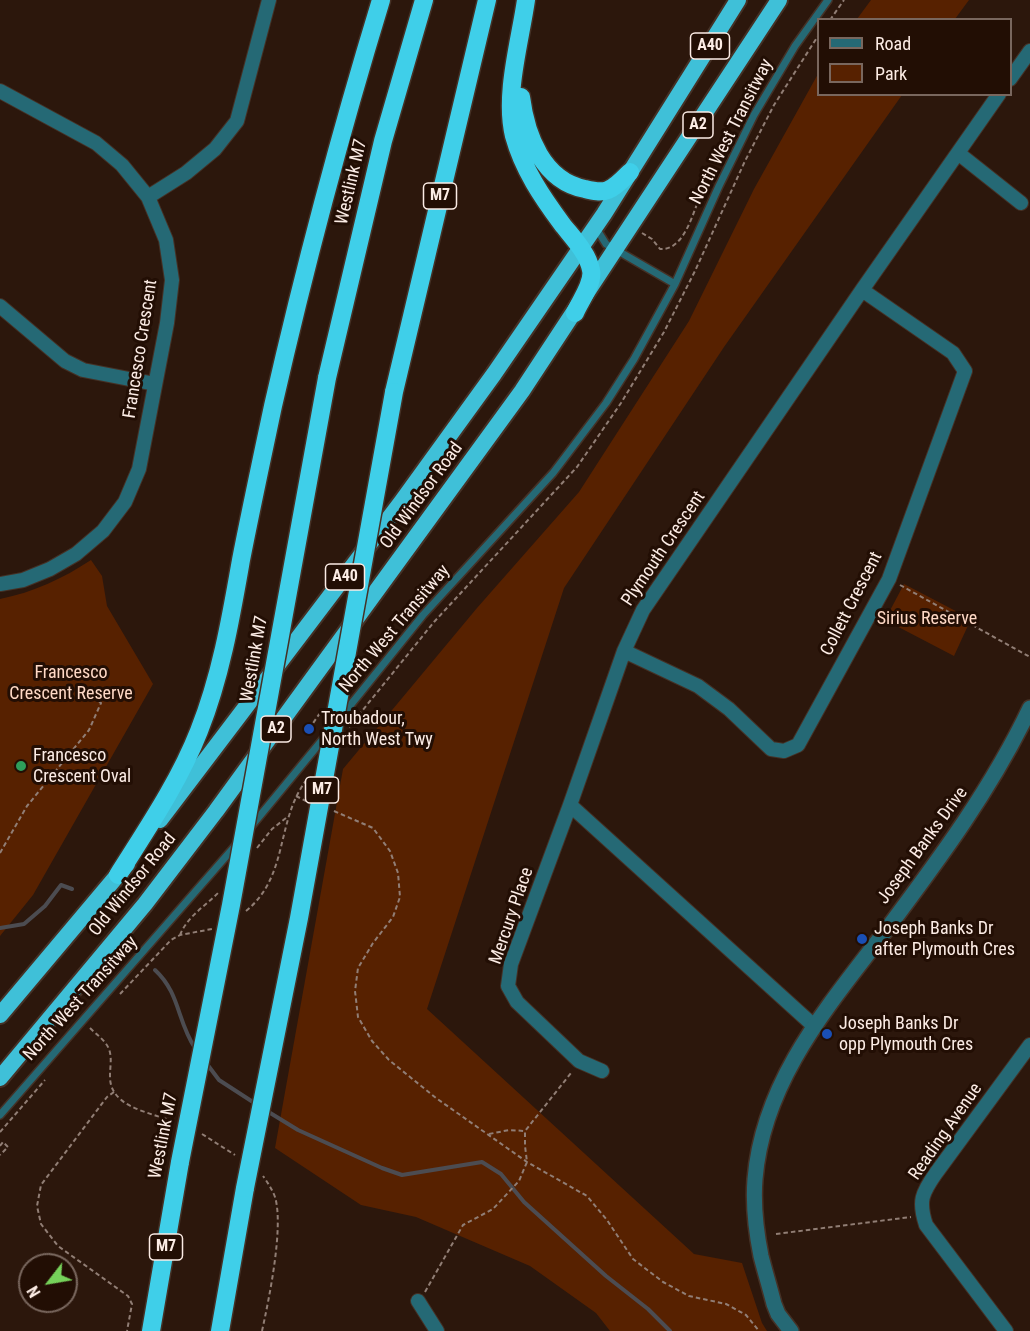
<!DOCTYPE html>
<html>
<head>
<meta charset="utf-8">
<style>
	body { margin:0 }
	#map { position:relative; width:1030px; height:1331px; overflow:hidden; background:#2c170c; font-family:"Roboto Condensed",sans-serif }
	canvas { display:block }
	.legend { position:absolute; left:817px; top:18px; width:195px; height:78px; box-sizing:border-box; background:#220e04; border:2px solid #79675e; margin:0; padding:8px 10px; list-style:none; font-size:18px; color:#fcece5 }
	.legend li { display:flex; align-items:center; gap:12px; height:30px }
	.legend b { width:30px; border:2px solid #79675e }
	.north { position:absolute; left:18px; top:1253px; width:60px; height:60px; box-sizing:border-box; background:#220e04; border:2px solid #79675e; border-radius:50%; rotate:239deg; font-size:16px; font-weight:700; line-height:24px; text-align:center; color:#fcece5 }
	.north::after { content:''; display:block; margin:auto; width:21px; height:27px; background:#76d25a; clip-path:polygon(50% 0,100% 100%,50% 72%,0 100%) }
</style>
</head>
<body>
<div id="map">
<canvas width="1030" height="1331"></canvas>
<ul class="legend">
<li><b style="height:8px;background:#256975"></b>Road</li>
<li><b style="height:16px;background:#572100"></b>Park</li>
</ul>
<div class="north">N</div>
</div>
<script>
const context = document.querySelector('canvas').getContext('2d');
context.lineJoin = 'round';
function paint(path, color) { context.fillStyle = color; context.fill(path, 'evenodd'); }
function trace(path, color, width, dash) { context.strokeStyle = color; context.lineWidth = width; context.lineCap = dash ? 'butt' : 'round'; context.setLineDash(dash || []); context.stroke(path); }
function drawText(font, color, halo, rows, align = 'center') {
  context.font = font + ' "Roboto Condensed",sans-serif'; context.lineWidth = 6; context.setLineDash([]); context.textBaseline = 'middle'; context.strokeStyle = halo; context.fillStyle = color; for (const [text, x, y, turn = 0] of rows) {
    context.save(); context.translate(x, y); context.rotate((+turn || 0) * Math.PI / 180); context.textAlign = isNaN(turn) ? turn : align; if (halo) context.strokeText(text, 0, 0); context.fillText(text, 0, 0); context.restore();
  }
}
paint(new Path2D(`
	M871 0H969L955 19H857Z
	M818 74V94L902 95 724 347 564 588 427 1009 694 1254 742 1263 762 1323 767 1331H610L596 1313 530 1266 416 1217 361 1205 275 1148 343 769 477 608 579 492 689 321 754 189Z
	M91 560 102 576 107 606 153 684 33 895 0 936V599C34 592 62 579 91 560Z
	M904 584 971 619 954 656 885 620Z`), '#572100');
trace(new Path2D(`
	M0 928 24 924 45 906 61 885 72 889
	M155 970C180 993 177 1021 195 1048
	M207 1064 219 1080 256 1104
	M267 1111 298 1130 382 1168 402 1175 482 1162 501 1174 524 1202 606 1276 648 1309 670 1331`), '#4c4c51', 4);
const service = new Path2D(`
	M596 228 606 244 675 284
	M340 718 423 615 553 473 606 403 634 359 675 284 719 186 754 115 795 46 828 0
	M249 829 328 733
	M0 1115 236 845`);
const minor = new Path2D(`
	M1010 79 1030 51
	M0 91 96 143 122 165 148 197 166 240 172 280 167 323 139 469 125 502 103 531 76 554 50 569 23 580 0 584
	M958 153 1021 203
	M148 197 186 173 215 149 237 121 269 0
	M0 306 65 361 83 370 155 384
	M624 651 698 686 729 709 771 749 784 751 798 745 889 579 965 371 953 353 862 290
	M570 805 814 1026
	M602 1071 579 1061 517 1002 508 986 511 964 570 805 624 651 643 610 862 290 999 94
	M418 1301 437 1331
	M1006 1331 926 1225C918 1201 922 1193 936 1173L1030 1045`);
const tertiary = new Path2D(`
	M791 1331 778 1314 774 1304C770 1288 765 1272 761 1256 756 1231 753 1204 755 1179 763 1080 829 1005 887 929 940 858 992 788 1030 708`);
const trunk = new Path2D(`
	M160 820 402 501 494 374 604 214 738 0
	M0 1015 127 864
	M0 1078 145 904 216 811 522 391 779 0`);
const motorway = new Path2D(`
	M526 0C520 42 504 95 514 136 523 169 542 197 562 224 572 237 588 253 591 270 594 283 580 301 575 313
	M521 97C526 136 543 181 585 189 593 191 601 193 608 190 616 187 624 178 630 172
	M327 378 383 141 424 0
	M394 392 487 0
	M118 875C147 829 179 782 199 731 221 676 231 617 241 560 251 509 262 458 273 406 304 270 340 134 381 0
	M151 1331 180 1162
	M220 1331 245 1188`);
trace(service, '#453126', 10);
trace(minor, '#453126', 16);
trace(tertiary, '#453126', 18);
trace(trunk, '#453126', 20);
trace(motorway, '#453126', 21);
trace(new Path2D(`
	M830 20 844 0
	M642 233 652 239 660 249C684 251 693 213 700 196L703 197
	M900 585 1030 657
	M359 676 369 665
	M349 727 434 622 577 467 621 403 664 332 695 271 745 161 774 105 818 36
	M309 729 320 713
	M296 796 306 801
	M334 811 373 828 390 851 398 873 400 897 393 917 373 943 358 968 355 991 358 1017 372 1041 389 1060 436 1098 527 1162 587 1196 607 1220 633 1259 663 1282 689 1296 726 1304 746 1315 759 1331
	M257 848 272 829 286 818
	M0 853 27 806 89 730 101 703 94 697H90
	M246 911C290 875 275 819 308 778
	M180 935C187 917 205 906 218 893
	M120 994 171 940 180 935 212 929
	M90 1028C97 1035 105 1040 109 1049 115 1066 102 1082 120 1099 132 1110 156 1115 172 1121
	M114 1092 107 1097 41 1185 37 1206 41 1224 58 1246 128 1296 132 1304 127 1331
	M0 1132 45 1080
	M202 1134 235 1155
	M489 1134 509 1130 525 1131
	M0 1146 3 1142 8 1147 0 1155
	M776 1234 911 1217
	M425 1292 463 1225 493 1209 519 1181 527 1162 525 1146V1131L571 1073
	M262 1331C269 1299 284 1227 275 1197 272 1189 268 1183 263 1176`), '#917e75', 2, [4.5, 3]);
trace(service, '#256975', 7);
trace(minor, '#256975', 14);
trace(tertiary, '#256975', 15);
trace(trunk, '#3fc0d8', 16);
trace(motorway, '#3fcfe9', 18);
const motorwayBridge = new Path2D(`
	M180 1162 231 905 327 378
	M245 1188 299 918 394 392`);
trace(motorwayBridge, '#453126', 21, []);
trace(motorwayBridge, '#3fcfe9', 18);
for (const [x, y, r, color] of [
	[309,729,6,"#1a4fb4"],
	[21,766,6,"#2e9e5b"],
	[862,939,6,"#1a4fb4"],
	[827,1034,6,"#1a4fb4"]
]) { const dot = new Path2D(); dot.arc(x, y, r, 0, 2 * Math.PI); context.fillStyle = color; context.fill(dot); trace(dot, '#220e04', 2); }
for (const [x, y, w] of [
	[710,46,39],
	[698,125,30],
	[440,196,33],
	[345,577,39],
	[276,729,30],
	[322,790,33],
	[166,1247,33]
]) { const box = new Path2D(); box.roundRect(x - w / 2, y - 13, w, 26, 4.5); context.fillStyle = '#220e04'; context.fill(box); trace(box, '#fcece5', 1.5); }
drawText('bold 16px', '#fcece5', null, [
	["A40",710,46],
	["A2",698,125],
	["M7",440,196],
	["A40",345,577],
	["A2",276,729],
	["M7",322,790],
	["M7",166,1247]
]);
drawText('18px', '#fcece5', '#220e04', [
	["North West Transitway",732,132,-63],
	["Westlink M7",352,182,-77],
	["Francesco Crescent",141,349,-81],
	["Old Windsor Road",422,496,-54],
	["Plymouth Crescent",664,549,-56],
	["Collett Crescent",852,604,-63],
	["North West Transitway",395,629,-50],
	["Westlink M7",255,659,-80],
	["Joseph Banks Drive",923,846,-54],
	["Old Windsor Road",133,885,-51],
	["Mercury Place",512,916,-71],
	["North West Transitway",81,999,-48],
	["Reading Avenue",946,1132,-55],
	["Westlink M7",164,1136,-79]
]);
drawText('18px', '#ffd9c6', '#220e04', [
	["Sirius Reserve",927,619],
	["Francesco",71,673],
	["Crescent Reserve",71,694]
]);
drawText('18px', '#fcece5', '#220e04', [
	["Troubadour,",321,719],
	["North West Twy",321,740],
	["Francesco",33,756],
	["Crescent Oval",33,777],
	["Joseph Banks Dr",874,929],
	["after Plymouth Cres",874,950],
	["Joseph Banks Dr",839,1024],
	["opp Plymouth Cres",839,1045]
], 'left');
</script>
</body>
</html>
